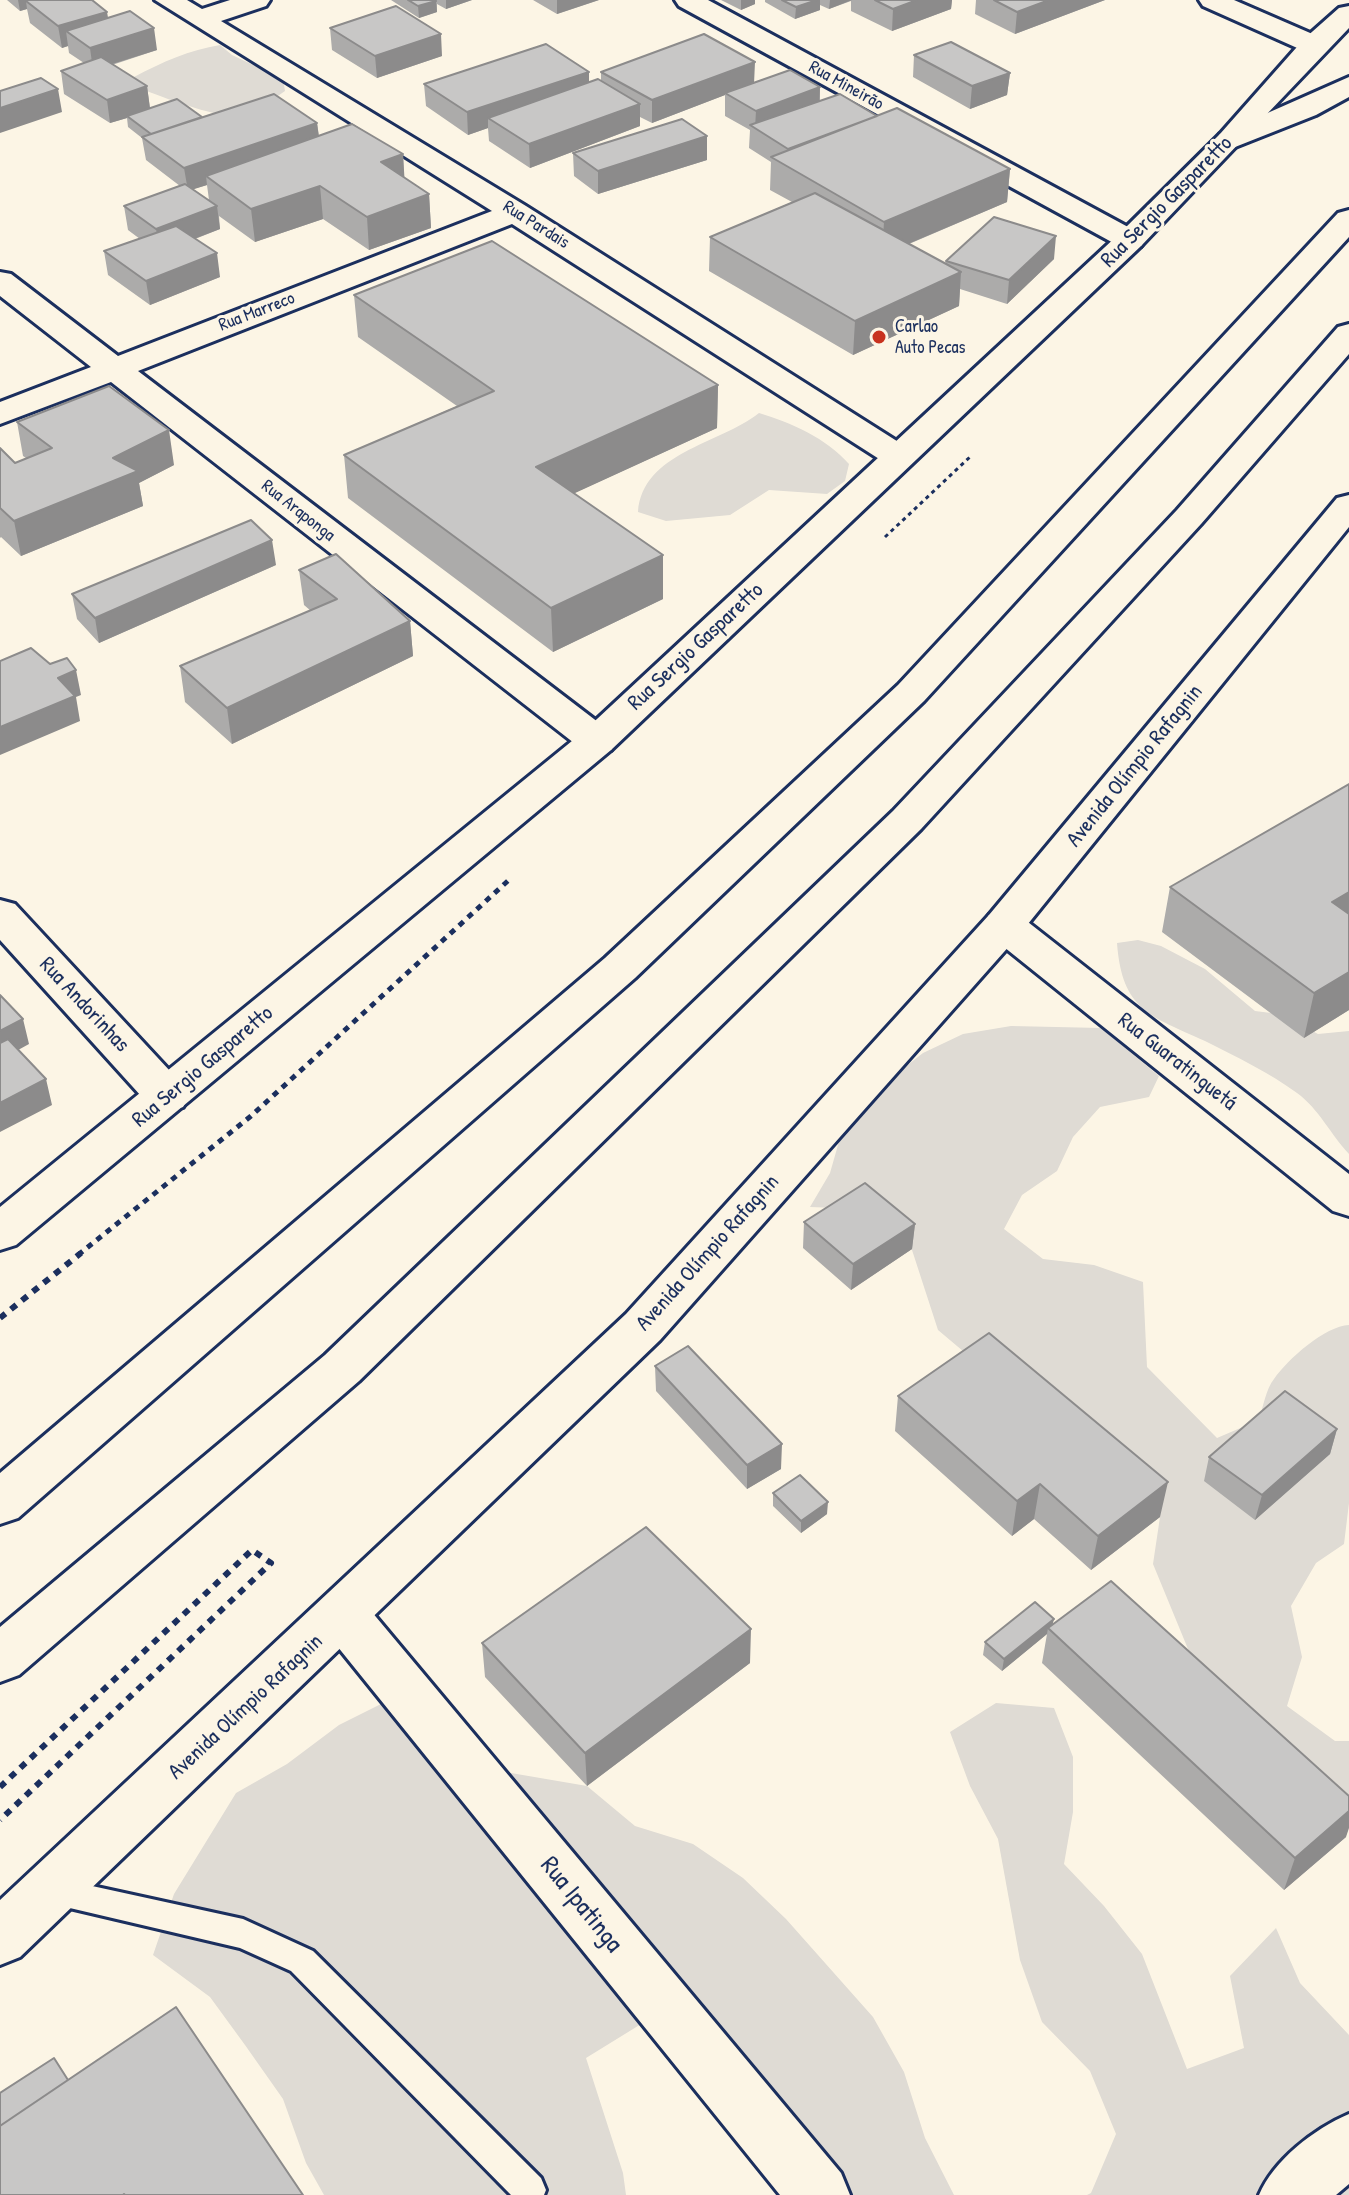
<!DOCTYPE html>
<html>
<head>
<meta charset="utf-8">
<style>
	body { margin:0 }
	canvas { display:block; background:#fcf5e5 }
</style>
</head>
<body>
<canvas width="1349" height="2195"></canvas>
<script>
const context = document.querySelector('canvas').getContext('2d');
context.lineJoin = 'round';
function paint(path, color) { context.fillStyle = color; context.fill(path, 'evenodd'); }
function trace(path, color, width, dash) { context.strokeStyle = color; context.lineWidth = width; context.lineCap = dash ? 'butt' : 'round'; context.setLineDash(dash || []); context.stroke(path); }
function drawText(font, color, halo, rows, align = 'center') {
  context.font = font + ' "Patrick Hand",sans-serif'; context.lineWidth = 6; context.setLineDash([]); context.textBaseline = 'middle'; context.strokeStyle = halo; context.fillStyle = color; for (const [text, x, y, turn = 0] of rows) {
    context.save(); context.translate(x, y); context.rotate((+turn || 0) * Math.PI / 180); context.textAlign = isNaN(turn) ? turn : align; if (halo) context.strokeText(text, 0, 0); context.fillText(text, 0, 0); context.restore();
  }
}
paint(new Path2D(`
	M220 45 232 55 283 79 285 91C270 102 246 114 227 115 214 116 152 94 138 87L134 77C162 62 190 50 220 45Z
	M759 413C792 423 826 438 849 464L845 481 827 494 769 490 730 515 666 521 638 512C643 452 718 445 759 413Z
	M1138 940 1161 946 1205 969 1255 1011 1279 1014 1318 1034 1349 1031V1154C1331 1135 1319 1109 1297 1093 1270 1073 1235 1056 1205 1041 1151 1016 1122 1011 1117 943Z
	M1011 1026 1101 1028 1159 1076 1149 1097 1100 1107 1073 1137 1057 1171 1022 1195 1004 1229 1043 1259 1094 1265 1143 1282 1147 1367 1217 1438 1259 1420C1263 1407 1266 1389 1274 1379 1288 1359 1325 1326 1349 1325V1503L1344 1544 1316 1563 1291 1606 1302 1657 1287 1706 1335 1741H1349V1808L1195 1666 1153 1564 1160 1517 938 1330 912 1250 901 1239 863 1209 810 1207 830 1173 840 1138 891 1078 923 1053 963 1034Z
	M393 1698 470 1766 587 1786 635 1826 693 1844 743 1878 786 1919 873 2017 904 2072 925 2138 954 2195H786L646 2021 586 2058 623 2173 626 2195H324L306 2163 283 2099 245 2045 210 1997 153 1955 174 1894 236 1793 287 1764 339 1725Z
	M996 1703 1054 1708 1073 1757V1812L1064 1864 1104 1906 1142 1954 1187 2069 1244 2048 1230 1976 1276 1928 1300 1983 1349 2035V2195H1087L1091 2193 1116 2134 1090 2071 1042 2022 1020 1960 998 1839 970 1786 950 1732Z`), '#dfdbd4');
const lane = new Path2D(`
	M51 1877 243 1919 313 1951 541 2178 546 2190 544 2195H511L291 1971 240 1948 40 1901 36 1891 40 1881Z`);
const street = new Path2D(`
	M155 0H187L202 9 230 0H270L266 6 221 21 526 206 911 450 916 457 911 464 899 467 887 464 512 224 138 371 611 732 616 741 611 750 597 753 583 750 111 382 0 424V402L91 367 0 296V272L11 274 118 356 492 211Z
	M675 0H708L1141 234 1145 240 1141 246H1119L679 6Z
	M1199 0H1234L1324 39 1328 45 1324 51H1304L1203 6Z
	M0 900 15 904 183 1085 189 1096 183 1107 167 1112 151 1107 0 940Z
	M1004 911 1019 915 1349 1174V1216L1333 1211 989 935 983 925 989 915Z
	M343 1593 361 1599 841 2173 850 2195H780L325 1631 317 1615 325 1599Z
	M1349 2114V2184L1336 2195H1259C1274 2160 1314 2129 1349 2114Z`);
const secondary = new Path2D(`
	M1349 6V28L1141 246 611 750 16 1245 0 1250V1207L583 732 1119 234 1220 134 1304 39 1339 8Z
	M1349 495V527L1019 935 660 1340 20 1957 0 1965V1900L626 1314 989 915 1337 498Z`);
const highway = new Path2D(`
	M1349 77V97L1316 115 1230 149 1220 146 1216 140 1220 134Z
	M1349 210V237L924 701 635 978 18 1518 0 1524V1473L605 958 898 685 1338 213Z
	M1349 324V354L1201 524 921 829 359 1381 19 1675 0 1682V1627L325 1355 893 811 1177 510 1338 327Z`);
trace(lane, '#1b2f5e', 6);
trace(street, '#1b2f5e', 6);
trace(secondary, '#1b2f5e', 6);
trace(highway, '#1b2f5e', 6);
trace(new Path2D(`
	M885 537 971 456`), '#1b2f5e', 3, [4, 4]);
trace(new Path2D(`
	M78 1255 251 1116 511 878`), '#1b2f5e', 5, [6, 6]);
trace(new Path2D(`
	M0 1318 81 1253
	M0 1787 252 1550 271 1563 0 1820`), '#1b2f5e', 6, [7, 7]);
paint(lane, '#fcf5e5');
paint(street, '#fcf5e5');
paint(secondary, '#fcf5e5');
paint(highway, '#fcf5e5');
paint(new Path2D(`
	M7 0H92L108 18 157 50 112 65 147 86 150 108 202 117 317 123 319 136 403 154 404 178 429 194 431 228 369 250 323 219 255 242 219 216 220 229 195 239 220 277 150 305 108 275 104 251 140 239 128 230 124 206 180 186 146 160 142 138 128 127 127 118 110 123 64 94 61 71 84 63 69 53 68 46 62 48 30 23 27 9 20 11ZM207 185 209 200 193 189Z
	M391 0H472L446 9 437 4V12L419 18Z
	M533 0H599L557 14Z
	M721 0H755V4L741 10Z
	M765 0H952L951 9 892 31 851 11V1L829 9 820 5V10L795 19 765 2Z
	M976 0H1105L1015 34 975 14Z
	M330 28 442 56 377 78 332 50Z
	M914 55 1010 73 1007 95 970 109 913 77Z
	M601 72 820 87V100L877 116 1010 169 1007 202 909 244 945 264 946 261 1054 259 1007 304 960 289 959 306 853 355 709 271 710 237 792 202 770 190 771 162 749 148 750 130 725 116V95L652 123 640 117V126L530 168 489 141 488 128 468 135 426 106 424 84 589 82 601 81Z
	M707 136V160L598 194 574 176 573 153Z
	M354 295 718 385 717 428 574 493 663 599 553 652 348 498 344 455 457 406 358 337Z
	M17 422 174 465 139 483 143 506 21 556 1 537 0 538V448L15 463 26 458 23 456Z
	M276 565 99 643 77 619 72 594Z
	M299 570 410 621 413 656 232 744 185 702 180 666 311 611 304 605Z
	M1349 784V1010L1304 1038 1162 932 1170 887Z
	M804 1222 915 1224 912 1249 851 1290 803 1248Z
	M655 1366 781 1469 747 1489 656 1391Z
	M898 1396 1160 1517 1091 1570 1034 1519 1012 1536 895 1431Z
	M1337 1429 1330 1454 1255 1520 1204 1481 1209 1457Z
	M773 1493 827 1514 801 1533 773 1506Z
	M1052 1625 1346 1837 1284 1890 1042 1663 1047 1634 1002 1671 983 1655 985 1642Z
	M482 1643 750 1663 587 1786 485 1677Z`), '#acabaa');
paint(new Path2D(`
	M18 0H57L26 1 27 9 20 11Z
	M446 0H472L446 9Z
	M557 0H599L557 14Z
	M741 0H755V4L741 10Z
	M817 0H820V10L795 19 796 7Z
	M830 0H852L829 9Z
	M917 0H952L951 9 892 31 893 9Z
	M1049 0H1105L1015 34 1017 12Z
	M436 1 437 12 419 18 418 6Z
	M107 12 111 34 66 31 68 46 62 48 58 26Z
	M154 28 157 50 93 70 90 48Z
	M441 34 442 56 377 78 375 56Z
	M755 62 754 84 725 93V95L652 123V100Z
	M589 72V94L488 118V128L468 135 467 112Z
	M1010 73 1007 95 970 109 972 86Z
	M147 86 150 109 127 116V118L110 123 107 100Z
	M820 87 819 110 755 128 756 111Z
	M58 89 62 112 0 133V108Z
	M640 104V126L530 168 529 144Z
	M317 123 320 146 206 176 207 185 188 191 184 168Z
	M707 136V160L598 194V171Z
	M403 154 405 187 381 162Z
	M1010 169 1007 202 882 255 884 222Z
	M320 186 323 219 255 242 251 209Z
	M429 194 431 228 369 250 367 217Z
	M217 206 220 229 160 252 156 229Z
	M1056 236 1054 259 1007 304 1009 280Z
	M217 253 220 277 150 305 146 281Z
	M961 272 959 306 853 355 855 321Z
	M718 385 717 428 538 510 536 467Z
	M169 430 174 465 139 483 143 506 21 556 14 521 113 458Z
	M272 540 276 565 99 643 95 618Z
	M663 555V599L553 652 551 608Z
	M410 621 413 656 232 744 227 708Z
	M76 670 81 695 76 697 80 721 0 755V727L58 678Z
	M1349 892V930L1332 902Z
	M1349 972V1010L1304 1038 1314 993Z
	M23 1019 29 1044 0 1060V1031Z
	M46 1079 52 1105 0 1132V1103Z
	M915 1224 912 1249 851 1290 853 1264Z
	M1337 1429 1330 1454 1255 1520 1262 1495Z
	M782 1444 781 1469 747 1489V1465Z
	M1168 1482 1160 1517 1091 1570 1098 1536Z
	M1040 1484 1034 1519 1012 1536 1017 1501Z
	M828 1502 827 1514 801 1533V1521Z
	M1054 1619 1051 1631 1048 1628 1047 1634 1002 1671 1004 1659Z
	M751 1629 750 1663 587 1786 585 1753Z
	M1349 1811V1828L1346 1837 1284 1890 1295 1858Z`), '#8c8b8b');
const building = new Path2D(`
	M28 0H92L107 12 58 26 26 1Z
	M408 0H435L436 1 418 6Z
	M782 0H817L796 7Z
	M875 0H917L893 9Z
	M994 0H1049L1017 12Z
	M396 6 441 34 375 56 330 28Z
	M130 11 154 28 90 48 66 31Z
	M704 34 755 62 652 100 601 72Z
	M951 42 1010 73 972 86 914 55Z
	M546 44 589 72 467 112 424 84Z
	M101 57 147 86 107 100 61 71Z
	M790 70 820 87 756 111 725 93Z
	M41 78 58 89 0 108V91Z
	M598 79 640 104 529 144 488 118Z
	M274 94 317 123 184 168 142 137Z
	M840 94 877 116 788 149 750 125Z
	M177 99 202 117 151 134 127 116Z
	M897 108 1010 169 884 222 771 157Z
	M682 119 707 136 598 171 573 153Z
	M352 124 403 154 381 162 429 194 367 217 320 186 251 209 206 176Z
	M185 184 217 206 156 229 124 206Z
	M815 193 961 272 855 321 710 237Z
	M994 217 1056 236 1009 280 946 261Z
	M176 226 217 253 146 281 104 251Z
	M492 241 718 385 536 467 663 555 551 608 344 455 494 391 354 295Z
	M109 386 169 430 113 458 138 471 14 521 0 508V448L15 463 52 448 17 422Z
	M251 520 272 540 95 618 72 594Z
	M336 554 410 621 227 708 180 666 337 599 299 570Z
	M31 648 50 664 67 658 76 670 58 678 75 696 0 727V661Z
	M1349 784V892L1332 902 1349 914V972L1314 993 1170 887Z
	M0 995 23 1019 0 1031Z
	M8 1039 46 1079 0 1103V1043Z
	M865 1183 915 1224 853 1264 804 1222Z
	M989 1333 1168 1482 1098 1536 1040 1484 1017 1501 898 1396Z
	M688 1346 782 1444 747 1465 655 1366Z
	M1285 1391 1337 1429 1262 1495 1209 1457Z
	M800 1475 828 1502 801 1521 773 1493Z
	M646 1527 751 1629 585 1753 482 1643Z
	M1111 1581 1349 1796V1811L1295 1858 1048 1628Z
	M1035 1602 1054 1619 1004 1659 985 1642Z
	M176 2007 303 2195H125L124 2194 123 2195H0V2126Z
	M54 2058 68 2080 0 2126V2093Z`);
paint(building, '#c8c7c6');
trace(building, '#8c8b8b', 2);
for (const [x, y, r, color] of [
	[879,337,8,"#c8321e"]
]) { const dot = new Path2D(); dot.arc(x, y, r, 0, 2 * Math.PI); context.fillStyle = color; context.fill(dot); trace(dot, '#fcf5e5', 3); }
drawText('18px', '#1b2f5e', '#fcf5e5', [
	["Rua Mineirão",846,86,29],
	["Rua Pardais",536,225,32],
	["Rua Marreco",257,312,-21],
	["Rua Araponga",298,511,38]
]);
drawText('18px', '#1b2f5e', '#fcf5e5', [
	["Carlao",895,327],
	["Auto Pecas",895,348]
], 'left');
drawText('22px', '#1b2f5e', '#fcf5e5', [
	["Rua Sergio Gasparetto",1167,202,-45],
	["Rua Sergio Gasparetto",696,647,-43],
	["Avenida Olímpio Rafagnin",1135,766,-51],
	["Rua Andorinhas",84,1005,47],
	["Rua Guaratinguetá",1177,1062,38],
	["Rua Sergio Gasparetto",203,1067,-40],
	["Avenida Olímpio Rafagnin",708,1253,-48],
	["Avenida Olímpio Rafagnin",246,1707,-43]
]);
drawText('26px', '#1b2f5e', '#fcf5e5', [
	["Rua Ipatinga",581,1905,51]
]);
</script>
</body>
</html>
